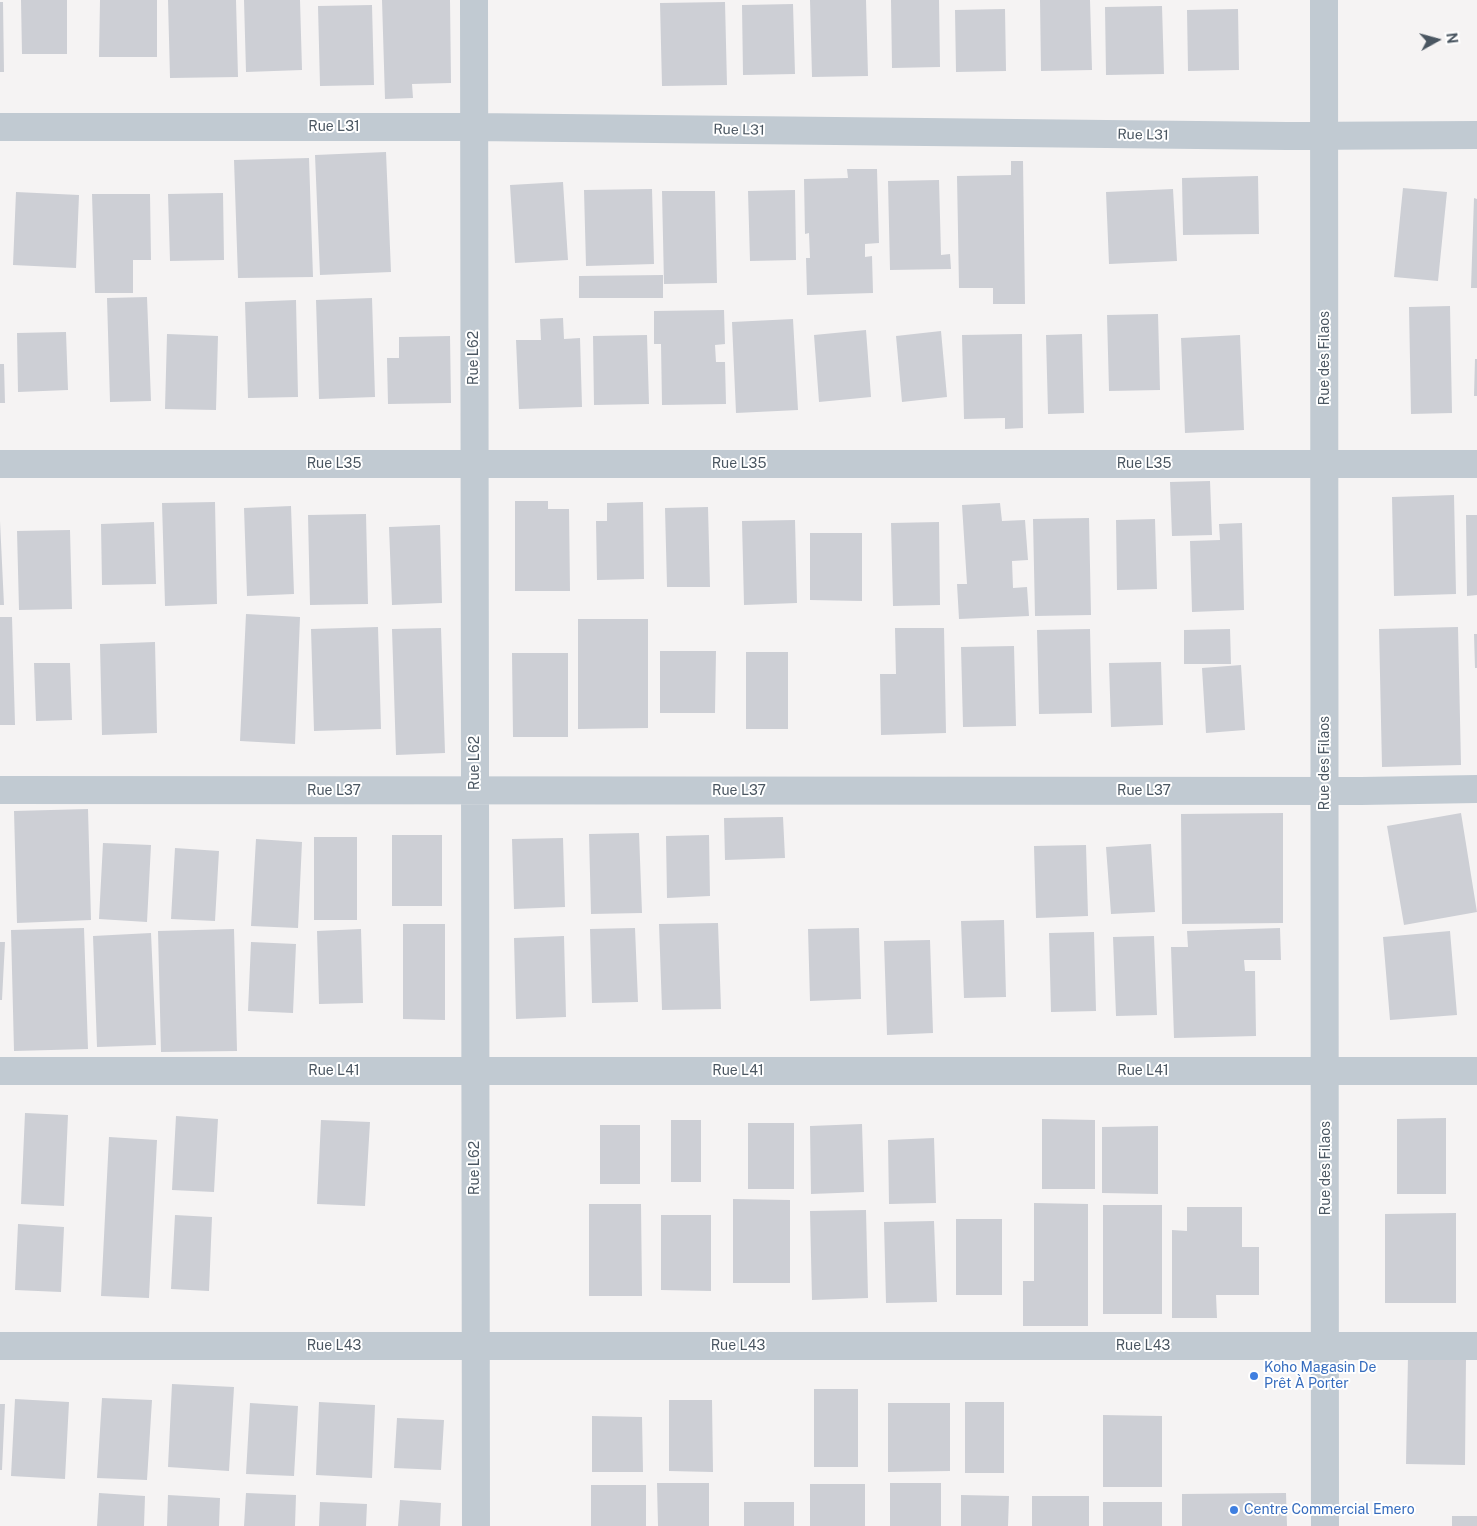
<!DOCTYPE html>
<html>
<head>
<meta charset="utf-8">
<style>
	body { margin:0 }
	#map { position:relative; width:1477px; height:1526px; overflow:hidden; background:#f5f3f3; font-family:"Public Sans",sans-serif }
	canvas { display:block }
	.north { position:absolute; left:1412px; top:15px; width:50px; height:50px; -webkit-text-stroke:4px #fff; paint-order:stroke; rotate:83deg; font-size:14px; font-weight:700; line-height:20px; text-align:center; color:#4a5661 }
	.north::after { content:''; display:block; margin:auto; width:18px; height:22px; background:#4a5661; clip-path:polygon(50% 0,100% 100%,50% 72%,0 100%) }
</style>
</head>
<body>
<div id="map">
<canvas width="1477" height="1526"></canvas>
<div class="north">N</div>
</div>
<script>
const context = document.querySelector('canvas').getContext('2d');
context.lineJoin = 'round';
function paint(path, color) { context.fillStyle = color; context.fill(path, 'evenodd'); }
function trace(path, color, width, dash) { context.strokeStyle = color; context.lineWidth = width; context.lineCap = dash ? 'butt' : 'round'; context.setLineDash(dash || []); context.stroke(path); }
function drawText(font, color, halo, rows, align = 'center') {
  context.font = font + ' "Public Sans",sans-serif'; context.lineWidth = 4; context.setLineDash([]); context.textBaseline = 'middle'; context.strokeStyle = halo; context.fillStyle = color; for (const [text, x, y, turn = 0] of rows) {
    context.save(); context.translate(x, y); context.rotate((+turn || 0) * Math.PI / 180); context.textAlign = isNaN(turn) ? turn : align; if (halo) context.strokeText(text, 0, 0); context.fillText(text, 0, 0); context.restore();
  }
}
paint(new Path2D(`
	M21 0H67V54H22Z
	M100 0H157V57H99Z
	M168 0H236L238 77 170 78Z
	M244 0H300L302 70 246 72Z
	M382 0H450L451 83 412 84 413 98 385 99Z
	M810 0H866L868 76 812 77Z
	M891 0H939L940 67 892 68Z
	M1040 0H1090L1092 70 1041 71Z
	M0 2H3L4 72H0Z
	M725 2 727 85 662 86 660 3Z
	M793 4 795 74 743 75 742 5Z
	M372 5 374 85 320 86 318 6Z
	M1162 6 1164 74 1106 75 1105 7Z
	M1005 9 1006 71 956 72 955 10Z
	M1238 9 1239 70 1188 71 1187 10Z
	M386 152 391 272 320 275 315 155Z
	M309 158 313 277 238 278 234 160Z
	M1011 161H1023L1025 304H993V288H959L957 176 1011 175Z
	M847 169H877L879 243 865 244V257L872 256 873 293 807 295 806 258H810L809 233 805 234 804 179 848 178Z
	M1258 176 1259 234 1183 235 1182 178Z
	M939 180 941 255 950 254 951 269 890 270 888 181Z
	M563 182 568 260 515 263 510 185Z
	M1403 188 1447 192 1438 281 1394 277Z
	M652 189 654 264 586 266 584 190Z
	M1173 189 1177 261 1109 264 1106 192Z
	M795 190 796 260 750 261 748 191Z
	M662 191H715L717 283 664 284Z
	M16 192 79 195 76 268 13 265Z
	M223 193 224 260 170 261 168 194Z
	M92 194H150L151 260H133V293H95Z
	M1474 198 1477 199V288H1471Z
	M663 275V298H579V276Z
	M147 297 151 401 110 402 107 298Z
	M372 298 375 397 319 399 316 300Z
	M296 300 298 397 248 398 245 302Z
	M1450 306 1452 413 1411 414 1409 307Z
	M724 310 725 344 715 345 716 362H725L726 404 662 405 661 344H654V311Z
	M1158 314 1160 390 1109 391 1107 315Z
	M563 318 564 339 580 338 582 407 519 409 516 340H541L540 319Z
	M793 319 798 410 736 413 732 322Z
	M866 330 871 397 819 402 814 335Z
	M941 331 947 397 902 402 896 336Z
	M66 332 68 390 18 392 17 333Z
	M167 334 218 336 216 410 165 409Z
	M1022 334 1023 428 1005 429V418L964 419 962 335Z
	M1082 334 1084 413 1048 414 1046 335Z
	M647 335 649 404 594 405 593 336Z
	M1240 335 1244 430 1185 433 1181 338Z
	M450 336 451 403 388 404 387 358H399V337Z
	M1475 359H1477V396H1474Z
	M0 364H4L5 403H0Z
	M1210 481 1212 535 1172 536 1170 482Z
	M1454 495 1456 594 1394 596 1392 497Z
	M515 501H548V509H569L570 591H515Z
	M215 502 217 604 165 606 162 503Z
	M643 502 644 579 597 580 596 521H607V503Z
	M1000 503 1002 521 1025 520 1028 560 1012 561 1013 588 1027 587 1029 616 959 619 957 584H967L962 505Z
	M291 506 294 594 247 596 244 508Z
	M708 507 710 587H667L665 508Z
	M366 514 368 604 310 605 308 515Z
	M1466 515H1477V595L1467 596Z
	M1089 518 1091 615 1035 616 1033 519Z
	M1155 519 1157 589 1117 590 1116 520Z
	M795 520 797 603 744 605 742 521Z
	M0 521 4 605H0Z
	M154 522 156 584 102 585 101 524Z
	M939 522 940 605 893 606 891 523Z
	M1242 523 1244 610 1192 612 1190 541 1220 540 1219 524Z
	M440 525 442 603 392 605 389 527Z
	M70 530 72 609 19 610 17 531Z
	M810 533H862V601L810 600Z
	M246 614 300 617 295 744 240 741Z
	M0 617H12L15 725H0Z
	M578 619H648V728L578 729Z
	M378 627 381 729 314 731 311 629Z
	M1458 627 1461 765 1382 767 1379 629Z
	M441 628 445 753 396 755 392 629Z
	M895 628H944L946 733 881 735 880 674H896Z
	M1090 629 1092 713 1039 714 1037 630Z
	M1230 629 1231 664H1184V630Z
	M1474 634H1477V668H1475Z
	M155 642 157 733 102 735 100 644Z
	M1014 646 1016 726 963 727 961 647Z
	M660 651H716L715 713H660Z
	M746 652H788V729H746Z
	M512 653H568V737H513Z
	M1161 662 1163 725 1111 727 1109 663Z
	M34 663H70L72 720 36 721Z
	M1241 665 1245 730 1206 733 1202 668Z
	M88 809 91 920 17 923 14 811Z
	M1283 813V923L1182 924 1181 814Z
	M1461 813 1477 912 1404 925 1387 826Z
	M783 817 785 858 725 860 724 818Z
	M639 833 642 913 591 914 589 834Z
	M392 835H442V906H392Z
	M709 835 710 896 667 898 666 836Z
	M314 837H357V920H314Z
	M563 838 565 907 514 909 512 839Z
	M256 839 302 842 298 928 251 926Z
	M103 843 151 845 147 922 99 919Z
	M1151 844 1155 912 1111 914 1106 847Z
	M1086 845 1088 916 1036 918 1034 846Z
	M175 848 219 851 215 921 171 919Z
	M1004 920 1006 997 964 998 961 921Z
	M718 923 721 1009 662 1010 659 924Z
	M403 924H445V1020L403 1019Z
	M84 928 88 1049 14 1051 11 930Z
	M635 928 638 1002 592 1003 590 929Z
	M859 928 861 999 810 1001 808 929Z
	M1280 928 1281 960H1244L1245 971H1255L1256 1036 1174 1038 1171 947H1188L1187 931Z
	M234 929 237 1051 161 1052 158 931Z
	M361 929 363 1003 319 1004 317 931Z
	M1450 931 1457 1015 1390 1020 1383 937Z
	M1094 932 1096 1011 1051 1012 1049 933Z
	M151 933 156 1045 97 1047 93 936Z
	M564 936 566 1017 516 1019 514 938Z
	M1154 936 1157 1015 1116 1016 1113 937Z
	M930 940 933 1033 887 1035 884 941Z
	M0 942H5L2 1000H0Z
	M251 942 296 944 293 1013 248 1011Z
	M25 1113 68 1115 64 1206 21 1204Z
	M176 1116 218 1119 214 1192 172 1190Z
	M1446 1118V1194H1397V1119Z
	M1042 1119 1095 1120V1189H1042Z
	M321 1120 370 1122 365 1206 317 1204Z
	M671 1120H701V1182H671Z
	M748 1123H794V1189H748Z
	M862 1124 864 1192 811 1194 810 1126Z
	M600 1125H640V1184H600Z
	M1158 1126V1194L1102 1193V1127Z
	M109 1137 157 1140 149 1298 101 1296Z
	M934 1138 936 1203 889 1204 888 1140Z
	M733 1199 790 1200V1283H733Z
	M1034 1203 1088 1204V1326H1023V1281H1034Z
	M589 1204H641L642 1296H589Z
	M1103 1205H1162V1314H1103Z
	M1187 1207H1242V1247H1259V1295H1216L1217 1318H1172V1230L1187 1231Z
	M866 1210 868 1298 812 1300 810 1211Z
	M1456 1213V1303H1385V1214Z
	M175 1215 212 1217 209 1291 171 1289Z
	M661 1215H711V1291L661 1290Z
	M956 1219H1002V1295H956Z
	M934 1221 937 1302 886 1303 884 1222Z
	M18 1224 64 1227 61 1292 15 1290Z
	M1408 1356 1466 1357 1465 1465 1406 1464Z
	M172 1384 234 1387 229 1471 168 1467Z
	M814 1389H858V1467H814Z
	M102 1398 152 1400 147 1480 97 1478Z
	M15 1399 69 1402 65 1479 11 1476Z
	M669 1400H712L713 1472 669 1471Z
	M319 1402 375 1405 372 1478 316 1475Z
	M965 1402H1004V1473H965Z
	M250 1403 298 1406 294 1476 246 1474Z
	M888 1403H950V1471L888 1472Z
	M0 1404H5L2 1470H0Z
	M1103 1415 1162 1416V1487H1103Z
	M592 1416 642 1417 643 1472H592Z
	M397 1418 444 1420 441 1470 394 1468Z
	M657 1483H709V1526H658Z
	M890 1483H941V1526H890Z
	M810 1484H865V1526H810Z
	M591 1485H646V1526H591Z
	M99 1493 145 1496 144 1526H97Z
	M246 1493 296 1495 295 1526H244Z
	M1286 1493 1287 1526H1182V1494Z
	M168 1495 220 1498 219 1526H167Z
	M961 1495 1009 1496 1008 1526H961Z
	M1032 1496H1089V1526H1032Z
	M400 1500 441 1503 440 1526H398Z
	M320 1502 367 1504 366 1526H319Z
	M744 1502H794V1526H744Z
	M1103 1502H1162V1526H1103Z
	M1452 1516H1477V1526H1452Z`), '#cdcfd5');
trace(new Path2D(`
	M474 0 476 1526
	M1324 0 1325 1526
	M0 127H474L1287 136 1477 135
	M0 464H1477
	M0 790 1361 791 1477 789
	M0 1071H1477
	M0 1346H1477`), '#c1cad2', 28);
for (const [x, y, r, color] of [
	[1254,1376,5,"#3f7fe0"],
	[1234,1510,5,"#3f7fe0"]
]) { const dot = new Path2D(); dot.arc(x, y, r, 0, 2 * Math.PI); context.fillStyle = color; context.fill(dot); trace(dot, '#fff', 2); }
drawText('14px', '#4a5661', '#fff', [
	["Rue L31",334,127],
	["Rue L31",739,130,1],
	["Rue L31",1143,135,1],
	["Rue L62",474,358,-90],
	["Rue des Filaos",1325,358,-90],
	["Rue L35",334,464],
	["Rue L35",739,464],
	["Rue L35",1144,464],
	["Rue L62",475,763,-90],
	["Rue des Filaos",1325,763,-90],
	["Rue L37",334,791],
	["Rue L37",739,791],
	["Rue L37",1144,791],
	["Rue L41",334,1071],
	["Rue L41",738,1071],
	["Rue L41",1143,1071],
	["Rue L62",475,1168,-90],
	["Rue des Filaos",1326,1168,-90],
	["Rue L43",334,1346],
	["Rue L43",738,1346],
	["Rue L43",1143,1346]
]);
drawText('14px', '#366cbe', '#fff', [
	["Koho Magasin De",1264,1368],
	["Prêt À Porter",1264,1384],
	["Centre Commercial Emero",1244,1510]
], 'left');
</script>
</body>
</html>
